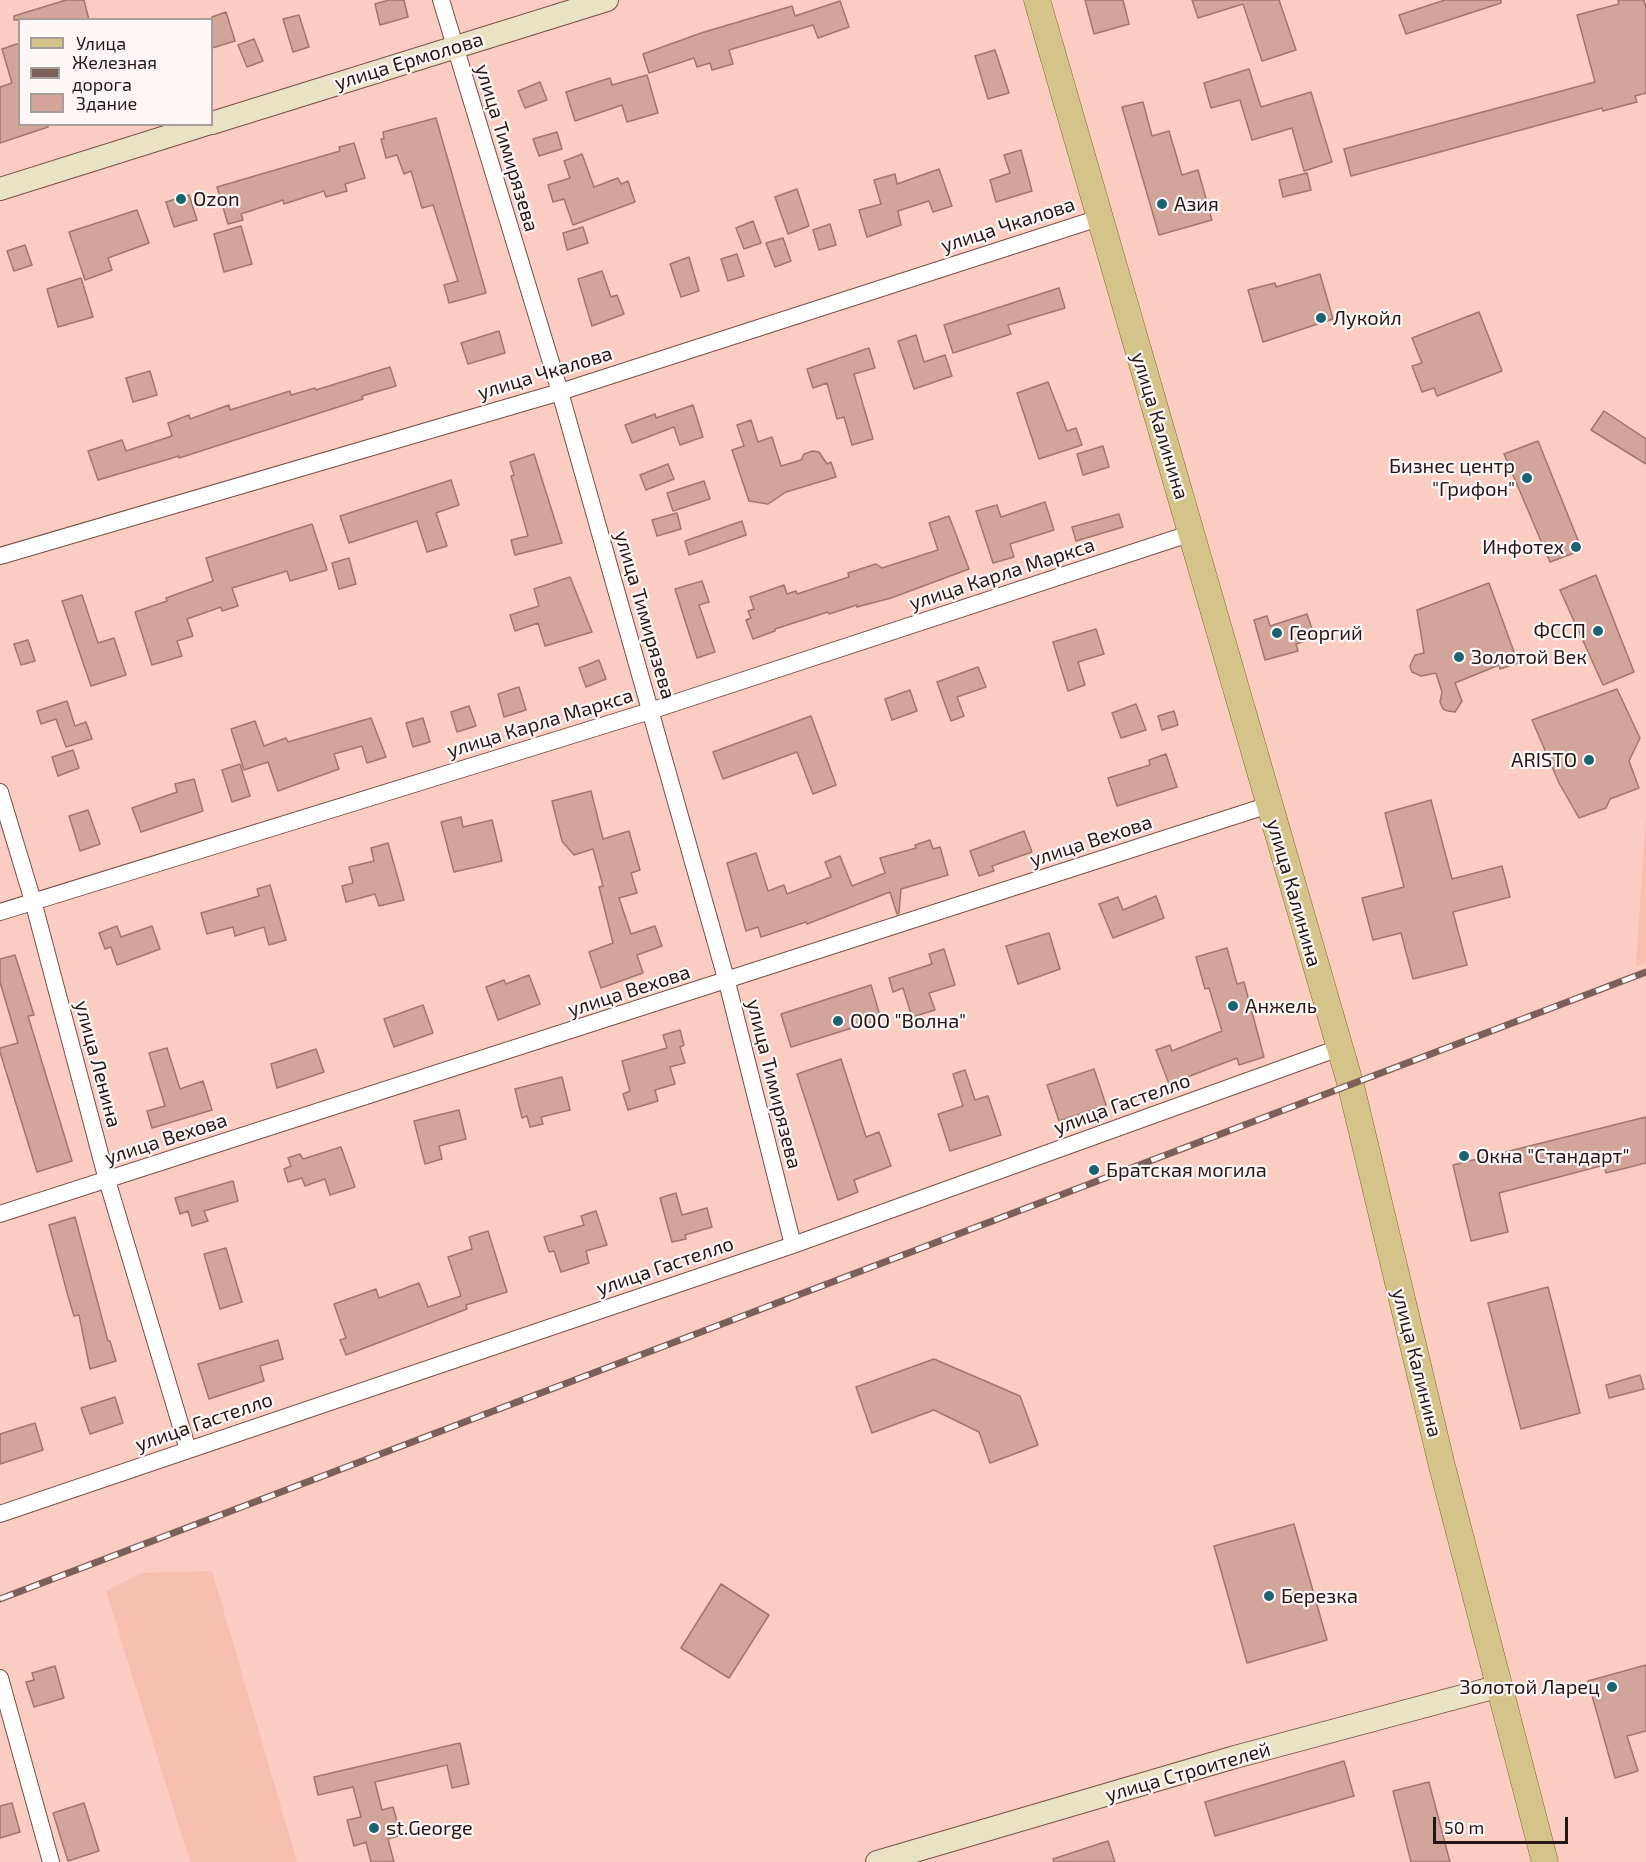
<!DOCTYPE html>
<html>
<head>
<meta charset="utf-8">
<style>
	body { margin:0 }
	#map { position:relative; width:1646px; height:1862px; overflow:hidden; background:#fbccc1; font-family:"Exo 2",sans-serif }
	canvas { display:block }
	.legend { position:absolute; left:18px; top:18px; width:195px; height:108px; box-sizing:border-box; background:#fdf8f7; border:2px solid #a79e9c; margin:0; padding:8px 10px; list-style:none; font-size:18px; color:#271613 }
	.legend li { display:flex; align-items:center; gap:12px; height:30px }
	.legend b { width:30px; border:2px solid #a79e9c }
	.scale { position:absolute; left:1433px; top:1817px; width:135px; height:27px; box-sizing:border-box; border:3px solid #271613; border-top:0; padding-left:8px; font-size:18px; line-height:21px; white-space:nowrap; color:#271613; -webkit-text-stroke:4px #fdf8f7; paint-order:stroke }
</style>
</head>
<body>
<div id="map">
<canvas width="1646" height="1862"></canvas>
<ul class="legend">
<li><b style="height:8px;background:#d4c489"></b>Улица</li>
<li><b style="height:8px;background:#7d5f59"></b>Железная дорога</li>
<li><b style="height:16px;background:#d2a49a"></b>Здание</li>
</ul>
<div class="scale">50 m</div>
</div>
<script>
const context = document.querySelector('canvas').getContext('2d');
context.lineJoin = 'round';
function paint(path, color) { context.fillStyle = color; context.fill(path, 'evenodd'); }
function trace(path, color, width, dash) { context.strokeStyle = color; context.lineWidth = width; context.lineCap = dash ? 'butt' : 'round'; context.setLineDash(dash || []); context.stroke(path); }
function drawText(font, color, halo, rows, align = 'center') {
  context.font = font + ' "Exo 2",sans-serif'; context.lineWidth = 4.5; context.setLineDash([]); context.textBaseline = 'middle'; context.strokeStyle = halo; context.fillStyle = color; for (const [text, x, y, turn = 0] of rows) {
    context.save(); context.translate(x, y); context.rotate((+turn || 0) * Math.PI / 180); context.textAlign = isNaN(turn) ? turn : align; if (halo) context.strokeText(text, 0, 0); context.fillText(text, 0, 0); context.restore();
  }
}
paint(new Path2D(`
	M1646 813V962L1636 966Z
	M212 1571 297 1862H190L106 1591 141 1573Z`), '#f6bfb2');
const building = new Path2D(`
	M66 0H84L89 20H14V16Z
	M389 0H404L408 17 380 25 375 4Z
	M1085 0H1123L1129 24 1094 34Z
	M1192 0H1279L1296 50 1262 61 1243 4 1198 18Z
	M1445 0H1501V3L1406 34 1399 15Z
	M1618 0H1644L1646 8V93L1635 96 1637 102 1603 111 1602 108 1351 176 1344 149 1595 82 1577 15 1619 4Z
	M840 1 849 27 818 38 813 25 729 50 733 64 712 70 710 63 697 67 694 58 649 73 643 54 701 33 792 6 795 16Z
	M226 12 235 41 212 48V17Z
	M299 15 309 47 293 52 283 19Z
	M254 39 263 61 247 67 238 45Z
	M20 43V124H47L48 127 0 143V87L12 83 2 49Z
	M995 50 1009 93 988 99 975 56Z
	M1249 69 1261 107 1311 92 1332 162 1304 171 1292 128 1252 140 1240 100 1211 108 1204 83Z
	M647 75 658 113 627 122 622 105 575 121 566 92 610 78 612 85Z
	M540 82 547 100 525 108 518 91Z
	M1143 102 1152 136 1169 131 1182 175 1198 170 1212 220 1159 235 1122 107Z
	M436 118 486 293 449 303 444 285 458 281 433 205 422 208 411 171 404 174 397 155 386 158 381 139H384L383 132Z
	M557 132 562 149 539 156 533 139Z
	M354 143 365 178 345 184 347 191 326 197 324 191 284 204 283 200 241 214 243 220 228 224 217 187 340 151 339 147Z
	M1021 150 1032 191 996 202 990 180 1010 173 1004 155Z
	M582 154 594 187 618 178 621 184 628 181 635 202 573 225 564 199 553 202 548 185 570 178 564 161Z
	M939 169 952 206 933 212 929 201 898 211 901 225 867 237 859 210 881 204 874 180 895 174 897 184Z
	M1307 173 1311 190 1283 197 1279 180Z
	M797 189 809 226 788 234 775 197Z
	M189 195 197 220 174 227 166 202Z
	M137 210 149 243 108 258 112 270 85 280 69 232Z
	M753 221 761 243 744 249 736 228Z
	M830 224 836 245 819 250 813 230Z
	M241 226 252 264 224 272 214 234Z
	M583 227 588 243 567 250 563 233Z
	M783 238 791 261 775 267 766 243Z
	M25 245 32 265 14 271 7 251Z
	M737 254 744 276 728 281 721 259Z
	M689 257 699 291 681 297 670 264Z
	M602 271 611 297 617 295 624 314 592 326 578 279Z
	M1320 274 1333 319 1263 342 1248 290 1275 283 1276 287Z
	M81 278 93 317 58 327 47 289Z
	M1059 288 1065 308 1008 325 1011 334 953 353 944 325Z
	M1479 312 1502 371 1437 396 1434 388 1422 392 1412 366 1422 363 1412 338Z
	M499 331 505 353 468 364 461 343Z
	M916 335 924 362 945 355 952 376 914 389 898 341Z
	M869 348 875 368 854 374 873 439 852 445 844 417 837 419 827 383 813 388 807 369Z
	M390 367 396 386 362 396 363 399 179 458V456L98 480 88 451 122 440 126 451 172 436 168 423 189 415 190 419 229 405 230 410 290 391 291 395 315 388 316 390Z
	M150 371 157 395 133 402 126 378Z
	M1048 382 1067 431 1076 428 1082 445 1039 459 1017 393Z
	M693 405 703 437 680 445 674 427 632 443 625 425 655 414 656 418Z
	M1604 411 1646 439V464L1591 430Z
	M751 420 758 442 772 437 781 466 801 460 804 454 813 451 819 452 827 464 831 462 836 477 786 492 768 504 749 501 732 450 744 446 737 425Z
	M1538 441 1582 550 1550 562 1504 454Z
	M1103 446 1109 467 1083 475 1077 454Z
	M534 454 562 543 515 555 511 540 528 536 511 476 514 475 510 462Z
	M668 464 674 479 646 490 640 475Z
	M451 480 459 505 436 513 447 546 427 552 417 521 349 543 340 516Z
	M704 481 710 499 673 511 667 493Z
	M1045 502 1054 530 1010 544 1014 557 993 563 976 511 997 505 1001 517Z
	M677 513 681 529 657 536 652 520Z
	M1119 514 1123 527 1076 541 1072 527Z
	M949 516 969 569 891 598 857 607V605L829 614 828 612 775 629V631L753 639 746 620 751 618 748 611 754 609 750 597 784 585 787 594 796 591 797 594 849 577 848 573 876 564 882 568 938 550 929 523Z
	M742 521 746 535 689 555 685 541Z
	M312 524 327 570 290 581 287 571 232 588 238 606 222 611 221 607 187 619 193 636 177 641 182 656 152 665 135 612 167 601 166 598 213 581 206 558Z
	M349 558 356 584 339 589 332 563Z
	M1596 575 1634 672 1603 685 1560 590Z
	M570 577 592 632 545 646 538 623 515 631 510 615 539 606 534 589Z
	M702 581 709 602 699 605 715 652 697 658 675 589Z
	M1489 583 1518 663 1500 669 1499 665 1455 683 1462 701 1455 712 1448 711 1443 709 1440 702 1442 692 1436 673 1421 676 1412 672 1410 666 1415 655 1424 653 1417 610Z
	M82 595 98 643 114 638 126 675 91 686 62 601Z
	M1307 614 1315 638 1296 644 1298 651 1265 660 1254 620 1267 616 1270 626Z
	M1096 629 1104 654 1078 662 1085 685 1068 691 1053 642Z
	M28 640 35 661 21 665 14 644Z
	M599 660 606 679 586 687 579 668Z
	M978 667 986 687 957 697 964 716 951 721 937 682Z
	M519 687 526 710 504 717 498 694Z
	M1617 689 1640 738 1629 761 1639 788 1610 799 1606 808 1579 818 1559 783 1532 720Z
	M910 690 917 711 892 720 885 699Z
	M67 701 75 726 86 722 92 739 66 747 56 719 41 724 37 711Z
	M1136 704 1146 730 1121 738 1112 713Z
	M469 706 476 726 457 732 451 712Z
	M1174 711 1178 725 1162 730 1158 716Z
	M811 716 836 785 813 794 797 752 723 779 713 752Z
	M371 718 386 757 367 763 362 746 334 754 339 769 278 791 268 762 244 770 231 729 255 721 264 746 286 738 288 742Z
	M423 718 430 742 413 747 406 723Z
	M73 750 79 768 58 776 52 757Z
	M1166 754 1177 787 1117 806 1108 778 1150 765 1149 760Z
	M240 764 250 796 232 802 222 770Z
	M194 779 203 811 141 832 132 808 177 792 175 784Z
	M591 791 603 839 629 831 640 870 631 873 637 893 619 898 631 934 655 926 662 946 637 955 643 973 601 988 589 952 613 943 599 887 603 886 593 849 574 855 562 841 552 801Z
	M1431 800 1452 879 1502 866 1510 897 1453 912 1467 965 1413 979 1401 933 1373 940 1362 898 1404 887 1385 813Z
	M88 810 100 844 80 851 69 816Z
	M461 817 463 827 492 820 502 861 454 872 441 822Z
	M1024 831 1032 852 992 866 994 871 979 876 970 851Z
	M930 840 933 849 940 847 948 875 901 889 899 913 897 914 890 892 807 924 806 922 761 937 758 927 746 931 727 863 756 853 768 891 784 885 787 894 831 877 825 862 840 856 852 886 885 873 880 858 916 848 915 845Z
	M388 843 404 900 379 906 375 894 346 902 342 886 353 883 349 867 374 861 371 848Z
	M270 885 286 940 269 945 264 927 235 936 233 927 207 934 201 913 259 896 257 889Z
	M1156 896 1164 918 1113 938 1099 904 1118 897 1123 910Z
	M117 926 121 937 152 926 160 949 117 965 111 947 105 949 99 933Z
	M1049 933 1060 969 1018 984 1006 946Z
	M1227 948 1237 984 1244 982 1264 1057 1239 1065 1237 1058 1169 1084 1156 1050 1170 1045 1172 1051 1222 1031 1209 988 1205 989 1196 957Z
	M944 949 955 985 929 993 935 1010 912 1017 903 988 893 992 889 978 932 964 929 954Z
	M15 955 34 1015 28 1016 72 1161 37 1172 0 1052V1048L18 1043 0 982V959Z
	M529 975 540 1004 498 1020 486 987 504 980 506 984Z
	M871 985 881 1019 791 1047 781 1014Z
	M423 1005 433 1033 394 1047 384 1019Z
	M680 1030 684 1045 680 1047 685 1063 670 1067 675 1084 655 1090 658 1101 628 1110 623 1094 630 1091 622 1061 667 1048 663 1035Z
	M167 1048 180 1089 203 1081 212 1110 152 1128 147 1111 165 1106 149 1053Z
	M316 1049 324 1072 277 1088 271 1064Z
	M841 1059 866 1137 879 1132 891 1166 854 1180 858 1192 838 1200 797 1074Z
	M1094 1069 1106 1105 1059 1121 1047 1085Z
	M965 1070 975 1100 988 1096 1001 1135 950 1151 938 1114 963 1106 953 1074Z
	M562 1077 570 1110 541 1117 543 1124 530 1127 527 1116 522 1118 515 1089Z
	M459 1110 466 1139 439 1146 442 1159 425 1164 414 1121Z
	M1646 1117V1163L1606 1173 1604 1165 1499 1193 1508 1232 1471 1241 1453 1165Z
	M341 1147 355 1187 330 1195 325 1179 305 1186 302 1178 288 1182 284 1169 291 1166 288 1158 300 1154 303 1159Z
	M233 1181 238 1201 204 1211 208 1221 192 1226 188 1211 180 1214 175 1198Z
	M676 1193 682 1215 707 1208 712 1227 685 1235 686 1239 672 1242 660 1198Z
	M596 1211 607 1245 586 1251 589 1263 561 1272 554 1251 549 1252 544 1237 584 1225 581 1216Z
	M75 1217 108 1341H110L116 1361 90 1369 79 1315 74 1316 68 1296 49 1225Z
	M488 1231 507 1292 466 1305 467 1309 346 1355 340 1340 346 1338 334 1304 376 1289 379 1298 419 1283 428 1307 461 1296 448 1257 472 1249 469 1237Z
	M226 1248 242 1302 220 1309 204 1254Z
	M1548 1287 1580 1413 1521 1429 1488 1303Z
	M278 1340 283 1359 260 1366 264 1381 209 1399 198 1364Z
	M934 1359 1020 1396 1038 1445 990 1463 979 1432 934 1410 872 1433 856 1387Z
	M1640 1375 1644 1389 1609 1398 1606 1385Z
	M115 1397 123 1423 90 1434 81 1408Z
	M35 1423 43 1450 0 1464V1434Z
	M1294 1524 1327 1640 1247 1663 1214 1546Z
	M721 1584 769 1615 729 1678 681 1648Z
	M1646 1665V1731L1627 1736 1638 1771 1615 1778 1588 1681Z
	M55 1666 64 1698 34 1707 26 1682 34 1680 32 1673Z
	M460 1743 469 1784 452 1788 447 1765 375 1782 382 1810 393 1807 401 1835 388 1839 394 1862H371L366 1842 354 1846 347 1820 361 1817 353 1787 318 1795 314 1777Z
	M1344 1761 1354 1796 1215 1836 1205 1802Z
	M1429 1782 1450 1862H1411L1393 1791Z
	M12 1803 20 1832 0 1838V1806Z
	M84 1803 99 1851 68 1861 53 1813Z
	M1108 1841 1115 1862H1054L1053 1859Z`);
paint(building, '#d2a49a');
trace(building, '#a1766c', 1.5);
const street = new Path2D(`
	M441 0 560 392 727 982 793 1245
	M0 556 560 392 1099 218
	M0 792 33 901 107 1180 188 1450
	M0 912 650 711 1192 533
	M0 1214 1269 805
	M0 1514 793 1245 1339 1048
	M0 1678 51 1862`);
const secondary = new Path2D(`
	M212 123 607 0
	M0 189 207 124
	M877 1862 1235 1757 1500 1686`);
const primary = new Path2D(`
	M1037 0 1351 1086 1442 1466 1545 1862`);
trace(street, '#774f46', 18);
trace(secondary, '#774f46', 24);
trace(primary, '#856e2d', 27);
trace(street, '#fff', 16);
trace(secondary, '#eae2c4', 22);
trace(primary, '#d4c489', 26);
const rail = new Path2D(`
	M0 1599 1646 972`);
trace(rail, '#7d5f59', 7);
trace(rail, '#fdf8f7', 4.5, [14]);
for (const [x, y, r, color] of [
	[181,199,6,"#1a6371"],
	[1162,204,6,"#1a6371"],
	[1321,318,6,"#1a6371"],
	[1527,478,6,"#1a6371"],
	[1576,547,6,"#1a6371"],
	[1598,631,6,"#1a6371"],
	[1277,633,6,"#1a6371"],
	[1459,657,6,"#1a6371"],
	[1589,760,6,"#1a6371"],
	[1233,1006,6,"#1a6371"],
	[838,1021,6,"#1a6371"],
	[1464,1156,6,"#1a6371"],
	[1094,1170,6,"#1a6371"],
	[1269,1596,6,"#1a6371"],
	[1612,1687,6,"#1a6371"],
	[374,1828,6,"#1a6371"]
]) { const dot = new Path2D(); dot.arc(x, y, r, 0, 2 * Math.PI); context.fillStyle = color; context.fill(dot); trace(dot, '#fdf8f7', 2); }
drawText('20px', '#271613', '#fdf8f7', [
	["улица Ермолова",409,61,-17],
	["улица Тимирязева",507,148,73],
	["улица Чкалова",1008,225,-18],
	["улица Чкалова",545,373,-17],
	["улица Калинина",1160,426,73],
	["улица Карла Маркса",1002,574,-18],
	["улица Тимирязева",645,615,74],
	["улица Карла Маркса",540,723,-17],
	["улица Вехова",1091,841,-18],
	["улица Калинина",1294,893,74],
	["улица Вехова",629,991,-18],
	["улица Ленина",98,1064,75],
	["улица Тимирязева",774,1084,76],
	["улица Гастелло",1122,1104,-20],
	["улица Вехова",166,1139,-18],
	["улица Гастелло",665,1266,-19],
	["улица Калинина",1417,1363,76],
	["улица Гастелло",204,1422,-19],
	["улица Строителей",1188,1772,-16]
]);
drawText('20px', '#271613', '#fdf8f7', [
	["Ozon",193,199],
	["Азия",1174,204],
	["Лукойл",1333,318],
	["Бизнес центр",1515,466,"right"],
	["\"Грифон\"",1515,489,"right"],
	["Инфотех",1564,547,"right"],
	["ФССП",1586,631,"right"],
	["Георгий",1289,633],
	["Золотой Век",1471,657],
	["ARISTO",1577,760,"right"],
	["Анжель",1245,1006],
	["ООО \"Волна\"",850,1021],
	["Окна \"Стандарт\"",1476,1156],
	["Братская могила",1106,1170],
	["Березка",1281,1596],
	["Золотой Ларец",1600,1687,"right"],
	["st.George",386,1828]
], 'left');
</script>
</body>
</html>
